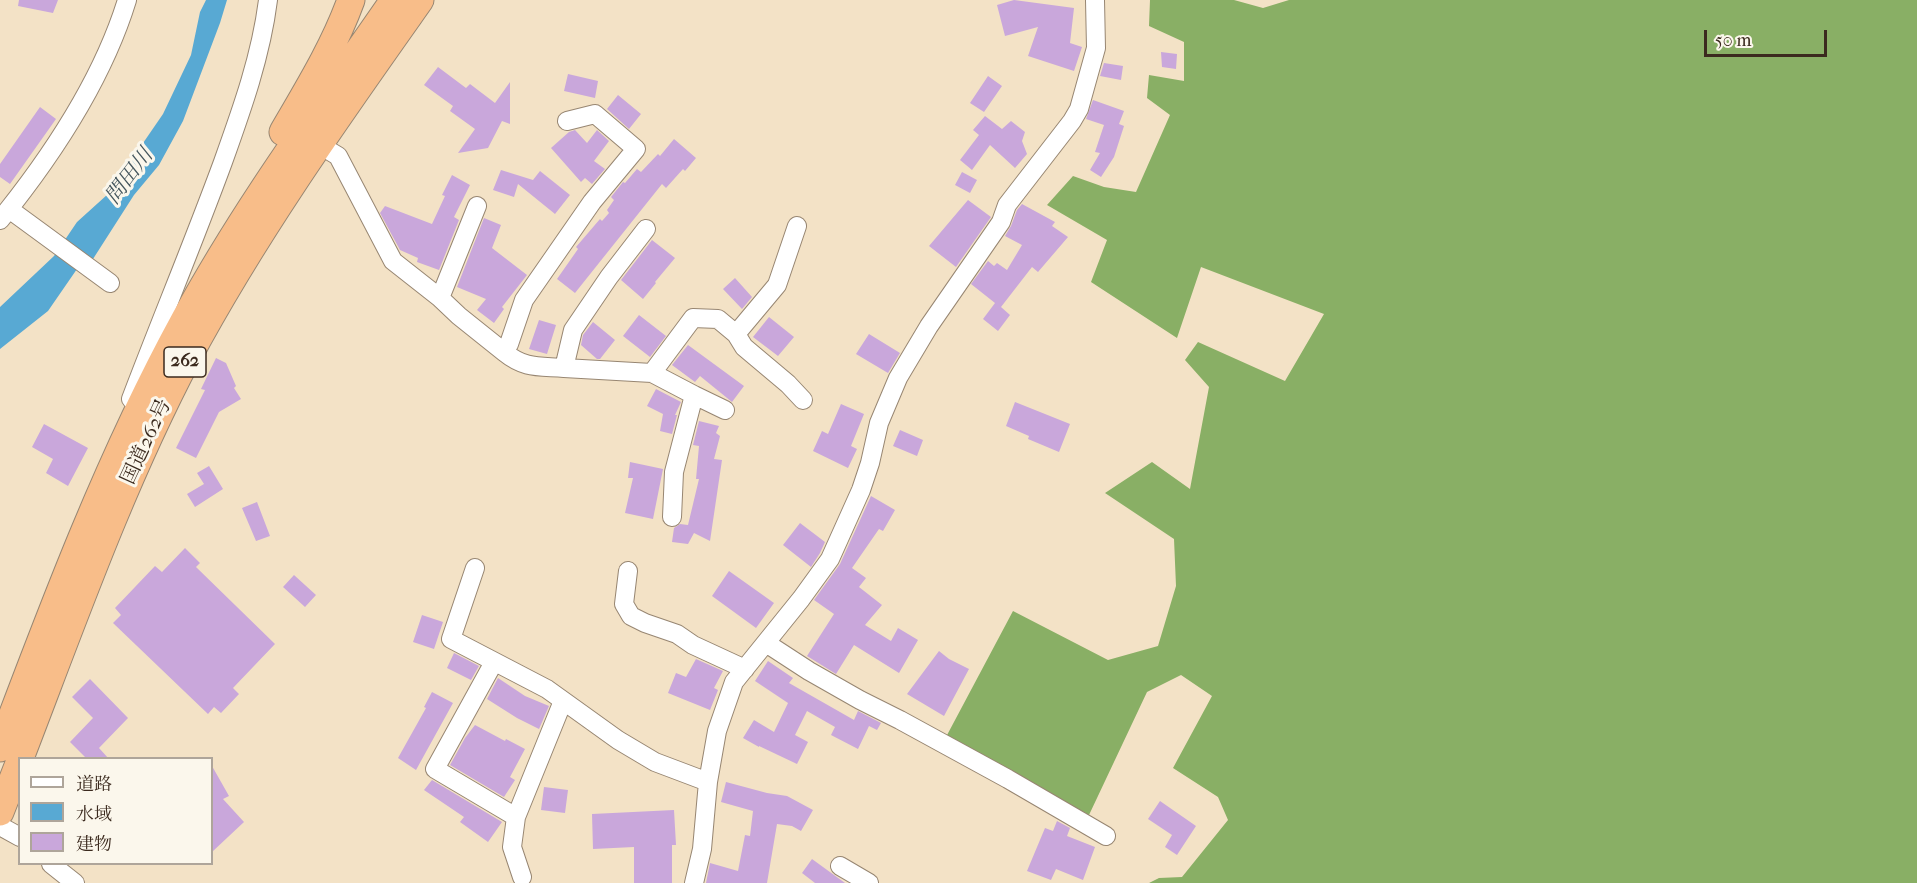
<!DOCTYPE html>
<html>
<head>
<meta charset="utf-8">
<style>
	body { margin:0 }
	#map { position:relative; width:1917px; height:883px; overflow:hidden; background:#f3e2c6; font-family:"IM FELL French Canon","Noto Serif JP",serif }
	canvas { display:block }
	.legend { position:absolute; left:18px; top:757px; width:195px; height:108px; box-sizing:border-box; background:#fbf7ec; border:2px solid #aea59a; margin:0; padding:8px 10px; list-style:none; font-size:18px; color:#3b2a1e }
	.legend li { display:flex; align-items:center; gap:12px; height:30px }
	.legend b { width:30px; border:2px solid #aea59a }
	.scale { position:absolute; left:1704px; top:30px; width:123px; height:27px; box-sizing:border-box; border:3px solid #3b2a1e; border-top:0; padding-left:8px; font-size:18px; line-height:21px; white-space:nowrap; color:#3b2a1e; -webkit-text-stroke:4px #fbf7ec; paint-order:stroke }
</style>
</head>
<body>
<div id="map">
<canvas width="1917" height="883"></canvas>
<ul class="legend">
<li><b style="height:8px;background:#fff"></b>道路</li>
<li><b style="height:16px;background:#58a9d3"></b>水域</li>
<li><b style="height:16px;background:#c9a7db"></b>建物</li>
</ul>
<div class="scale">50 m</div>
</div>
<script>
const context = document.querySelector('canvas').getContext('2d');
context.lineJoin = 'round';
function paint(path, color) { context.fillStyle = color; context.fill(path, 'evenodd'); }
function trace(path, color, width, dash) { context.strokeStyle = color; context.lineWidth = width; context.lineCap = dash ? 'butt' : 'round'; context.setLineDash(dash || []); context.stroke(path); }
function drawText(font, color, halo, rows, align = 'center') {
  context.font = font + ' "IM FELL French Canon","Noto Serif JP",serif'; context.lineWidth = 6; context.setLineDash([]); context.textBaseline = 'middle'; context.strokeStyle = halo; context.fillStyle = color; for (const [text, x, y, turn = 0] of rows) {
    context.save(); context.translate(x, y); context.rotate((+turn || 0) * Math.PI / 180); context.textAlign = isNaN(turn) ? turn : align; if (halo) context.strokeText(text, 0, 0); context.fillText(text, 0, 0); context.restore();
  }
}
paint(new Path2D(`
	M1150 0H1234L1263 8 1289 0H1917V883H1149L1159 878 1182 877 1228 820 1218 797 1173 768 1212 696 1181 675 1147 692 1089 815 946 737 1013 611 1108 660 1158 646 1176 586 1174 539 1105 493 1152 462 1190 489 1209 387 1185 360 1198 342 1285 381 1324 314 1201 267 1177 338 1091 282 1107 240 1047 205 1073 176 1104 187 1136 192 1170 115 1147 98 1149 75 1184 81V42L1149 26Z`), '#89af65');
paint(new Path2D(`
	M206 0H227L220 23 183 121 159 165 134 195 93 259 77 269 48 311 0 349V307L54 256 77 222 108 194 163 114 191 55 200 12Z`), '#58a9d3');
paint(new Path2D(`
	M19 0H58L53 13 18 6Z
	M1014 0 1074 8 1070 43 1082 47 1074 71 1028 56 1038 27 1005 36 997 5Z
	M1161 52 1177 54 1176 69 1162 67Z
	M1104 63 1123 66 1121 80 1100 76Z
	M438 67 466 88 470 84 495 103 510 82V124L502 121 488 148 458 153 475 129 450 111 453 106 424 85Z
	M568 74 598 81 595 98 564 91Z
	M988 76 1002 86 984 112 970 103Z
	M618 95 641 114 629 129 607 109Z
	M1093 100 1124 111 1119 124 1124 126 1114 157 1101 177 1090 170 1100 153 1095 152 1104 125 1086 119Z
	M40 107 56 119 10 184 0 177V164Z
	M985 116 1002 129 1011 121 1025 132 1022 141 1027 154 1015 168 990 145 972 170 960 160 979 135 973 130Z
	M575 130 587 143 597 130 609 141 594 161 605 169 592 184 585 178 581 182 551 148 569 132Z
	M674 139 696 158 685 171 683 169 666 188 662 184 575 293 557 279 578 249 576 247 600 219 602 221 609 213 607 210 614 200 611 197 623 182 625 183 637 169 641 172 658 154 660 156Z
	M501 170 533 180 540 171 570 195 555 214 518 184 514 197 493 190Z
	M962 172 977 180 970 193 955 185Z
	M452 175 470 185 454 217 459 220 439 270 417 262 418 258 400 250 380 213 385 206 432 224 445 196 442 195Z
	M968 200 991 217 956 267 929 246Z
	M1022 204 1055 222 1052 226 1068 237 1038 272 1032 267 1001 307 1010 315 998 331 983 319 995 303 971 284 988 261 994 266 997 263 1007 270 1022 245 1005 236 1011 226 1017 210Z
	M484 218 501 225 492 248 527 275 502 307 504 309 494 323 477 310 486 299 457 287Z
	M652 240 675 258 655 282 656 283 643 299 621 280Z
	M735 278 752 297 742 309 723 289Z
	M639 315 666 336 650 357 623 336Z
	M769 317 794 337 778 356 753 337Z
	M539 320 556 325 547 354 529 349Z
	M593 322 615 340 600 359H597L581 345 583 335Z
	M869 334 900 353 888 373 856 354Z
	M688 345 744 386 732 402 700 376 695 382 672 365Z
	M216 358 226 363 236 386 234 388 241 399 219 412 196 458 176 448 205 390 201 389Z
	M656 389 681 402 675 415H677L672 434 660 431 663 414 647 406Z
	M1015 402 1070 424 1059 452 1028 439 1029 436 1006 426Z
	M841 404 864 414 851 446 857 449 848 468 813 451 822 431 828 434Z
	M699 421 719 426 716 433 720 436 714 459 722 460 710 541 694 533 688 544 672 542 674 528 680 524 688 525 699 479H696L699 446 693 445Z
	M44 424 88 448 68 486 46 473 53 459 32 447Z
	M900 430 923 440 917 456 893 446Z
	M630 462 663 469 653 519 625 513 633 478H628Z
	M209 466 223 489 195 507 187 494 204 484 197 473Z
	M871 496 895 510 883 531 879 529 852 568 866 578 859 587 882 605 865 625 891 641 898 628 918 640 899 673 854 645 836 674 807 656 834 614 814 600 840 564Z
	M257 502 270 536 256 541 242 508Z
	M800 523 825 542 820 553 811 567 783 545Z
	M185 548 200 563 196 567 275 644 233 688 239 694 221 713 214 707 208 714 113 623 121 615 115 608 155 566 162 572Z
	M729 571 774 603 756 628 712 596Z
	M294 575 316 595 305 607 283 587Z
	M422 615 443 622 434 649 413 642Z
	M939 651 949 659 969 669 944 716 907 694Z
	M454 653 479 666 471 680 447 668Z
	M696 659 723 671 714 688 718 690 710 710 668 693 676 673 686 677Z
	M768 661 793 678 789 683 854 720 858 711 881 723 877 730 869 726 858 749 831 735 835 727 807 711 795 735 808 742 797 764 759 746V747L743 738 754 720 774 732 788 703 755 681Z
	M498 678 525 696 549 706 539 729 517 718 487 699Z
	M90 679 128 718 99 748 109 759H87L70 742 93 718 72 697Z
	M432 692 453 703 416 770 398 758 426 708 424 707Z
	M475 725 505 741 506 739 525 749 510 777 515 780 504 797 450 765 465 738Z
	M212 766 229 796 223 799 244 822 212 852Z
	M432 780 502 822 488 842 460 822 464 817 424 790Z
	M726 782 767 793 787 796 813 810 801 831 792 826 777 824 767 883H706L710 863 738 871 745 835 750 836 753 811 721 802Z
	M544 787 568 790 565 813 541 810Z
	M1160 801 1196 826 1177 855 1165 847 1172 835 1148 819Z
	M674 810 676 845H672V883H634V847L593 849 592 814Z
	M1057 821 1070 828 1067 836 1095 847 1083 880 1056 869 1051 880 1027 871 1045 828 1053 831Z
	M812 859 845 883H815L802 873Z`), '#c9a7db');
const minor = new Path2D(`
	M567 121 595 114 636 149 592 202 524 300 509 344 504 352C525 369 538 366 564 368L573 330 609 277 646 229
	M318 144 338 156 393 261 440 298 459 316 504 352
	M9 209 110 283
	M0 220C51 157 103 78 127 0
	M440 298 477 206
	M736 334 777 285 797 226
	M564 368 652 373 694 395 674 472 672 517
	M652 373 693 318 718 319 736 334 744 347 788 384 803 400
	M694 395 725 410
	M131 399C161 320 194 241 223 162 242 109 261 56 268 0
	M475 568 451 639 547 689 618 740 655 762 708 782
	M628 571 624 604 631 616 645 623 677 634 693 645 745 669
	M766 643 809 671 860 700 900 720 1008 779 1106 836
	M494 662 435 769 516 817
	M0 826 20 837
	M51 864 75 883
	M840 866 869 883
	M522 877 512 847 516 817 563 701
	M694 883 702 849 708 782 717 731 734 682 801 599 830 559 861 490 870 463 879 423 898 378 929 326 1001 222 1007 205 1072 121 1079 109 1096 48 1095 0`);
const highway = new Path2D(`
	M283 132C308 89 334 47 351 0
	M0 748C55 602 110 456 185 319 245 208 323 103 394 0
	M20 758C72 623 120 486 188 357 255 232 338 116 420 0
	M0 812 20 761`);
trace(minor, '#978672', 20);
trace(highway, '#978672', 29);
trace(minor, '#fff', 18);
trace(highway, '#f8bd89', 27);
for (const [x, y, w] of [
	[185,362,42]
]) { const box = new Path2D(); box.roundRect(x - w / 2, y - 15, w, 30, 4.5); context.fillStyle = '#fbf7ec'; context.fill(box); trace(box, '#3b2a1e', 1.5); }
drawText('bold 18px', '#3b2a1e', null, [
	["262",185,362]
]);
drawText('20px', '#3b2a1e', '#fbf7ec', [
	["国道262号",147,442,-65]
]);
drawText('italic 21px', '#45565d', '#fbf7ec', [
	["問田川",130,177,-53]
]);
</script>
</body>
</html>
